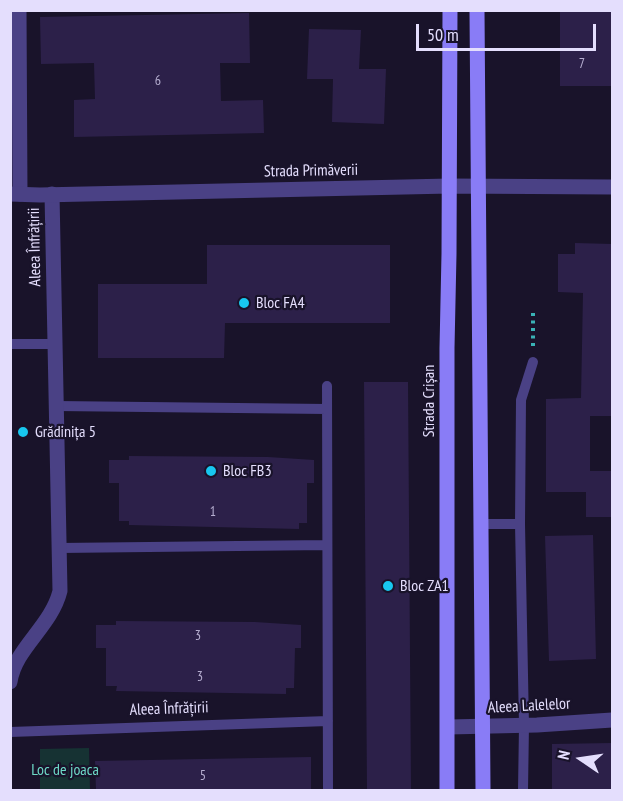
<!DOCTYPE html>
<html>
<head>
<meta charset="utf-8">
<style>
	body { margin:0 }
	#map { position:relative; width:623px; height:801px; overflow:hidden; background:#19132a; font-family:"PT Sans Narrow",sans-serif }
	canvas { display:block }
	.frame { position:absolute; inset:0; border:12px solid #e4defd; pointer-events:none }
	.north { position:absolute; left:551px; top:729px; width:60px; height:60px; -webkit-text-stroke:4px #19132a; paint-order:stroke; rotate:283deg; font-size:16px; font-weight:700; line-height:24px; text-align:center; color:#e4defd }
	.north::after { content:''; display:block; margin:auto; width:21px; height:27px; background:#e4defd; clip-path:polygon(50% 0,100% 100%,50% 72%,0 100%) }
	.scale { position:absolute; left:416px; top:24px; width:180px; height:27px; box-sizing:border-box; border:3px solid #e4defd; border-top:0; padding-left:8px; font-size:18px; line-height:21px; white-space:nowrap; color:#e4defd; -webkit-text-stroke:4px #19132a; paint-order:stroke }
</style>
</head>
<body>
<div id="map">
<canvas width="623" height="801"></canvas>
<div class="frame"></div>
<div class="north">N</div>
<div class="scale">50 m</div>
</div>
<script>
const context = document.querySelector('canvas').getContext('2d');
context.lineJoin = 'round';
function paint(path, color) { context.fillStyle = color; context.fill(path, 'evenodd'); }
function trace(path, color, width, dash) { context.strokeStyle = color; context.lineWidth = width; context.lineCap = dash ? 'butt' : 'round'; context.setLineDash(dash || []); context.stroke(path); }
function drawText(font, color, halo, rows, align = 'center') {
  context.font = font + ' "PT Sans Narrow",sans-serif'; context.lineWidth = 4.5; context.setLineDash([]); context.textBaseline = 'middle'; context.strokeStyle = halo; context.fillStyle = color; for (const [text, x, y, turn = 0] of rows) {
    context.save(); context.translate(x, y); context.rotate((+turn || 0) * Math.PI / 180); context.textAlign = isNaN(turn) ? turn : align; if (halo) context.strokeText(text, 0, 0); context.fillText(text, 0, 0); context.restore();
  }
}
paint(new Path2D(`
	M89 748 90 790H40V749Z`), '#163233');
paint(new Path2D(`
	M560 10H612V86H560Z
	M249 13 250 63H220L221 101 263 100 264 133 74 137V100L95 99 94 63 41 64 40 17Z
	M309 29 361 30 359 69H386L384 124 332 122 333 79H307Z
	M575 243 612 244V416H590V471H612V517H586V492H546V399L581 398 583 293 558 292V254H575Z
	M207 245H390V323H225L224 358H98V284H207Z
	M364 382H408L411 790H367Z
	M129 456 268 457 314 460V483H307V523H299V529L129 525V521H119V483H109V460H129Z
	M593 535 596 659 549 661 545 536Z
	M116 621 255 622 301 625V648H295L294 688H286V694L116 691 117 686H106V648H96V625H116Z
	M612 743V790H552V744Z
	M311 757V790H96L95 761Z`), '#2c2049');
trace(new Path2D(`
	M533 346V312`), '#3ab2b5', 4, [3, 4.5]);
trace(new Path2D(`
	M10 344H55
	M327 386 328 790
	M56 406 327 409
	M481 524H520
	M59 548 327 545
	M10 732 328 721
	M523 790 524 725 520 524 521 400 533 362`), '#4a4185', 10);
trace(new Path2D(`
	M19 10 20 194
	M10 682C15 648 51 627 60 591L52 194
	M448 727 537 725 612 720`), '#4a4185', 15);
trace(new Path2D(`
	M10 194 40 195 450 186 612 187`), '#4a4185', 15);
trace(new Path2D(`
	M477 10 483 790
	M447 790V348L449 254 450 10`), '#897cf6', 15);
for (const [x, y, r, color] of [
	[244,303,6,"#18c7ef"],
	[23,432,6,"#18c7ef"],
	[211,471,6,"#18c7ef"],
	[388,586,6,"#18c7ef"]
]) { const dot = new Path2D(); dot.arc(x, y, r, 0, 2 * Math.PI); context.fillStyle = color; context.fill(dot); trace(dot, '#19132a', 2); }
drawText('14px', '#b6aed0', null, [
	["7",582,64],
	["6",158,81],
	["1",213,512],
	["3",198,636],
	["3",200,677],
	["5",203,776]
]);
drawText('16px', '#e4defd', '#19132a', [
	["Strada Primăverii",311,171,-1],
	["Aleea Înfrățirii",35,247,-91],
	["Strada Crișan",429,401,-90],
	["Aleea Lalelelor",529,706,-3],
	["Aleea Înfrățirii",169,709,-2]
]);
drawText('16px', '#e4defd', '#19132a', [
	["Bloc FA4",256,303],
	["Grădinița 5",35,432],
	["Bloc FB3",223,471],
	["Bloc ZA1",400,586]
], 'left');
drawText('16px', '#6dd9c7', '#19132a', [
	["Loc de joaca",65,770]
]);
</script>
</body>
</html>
